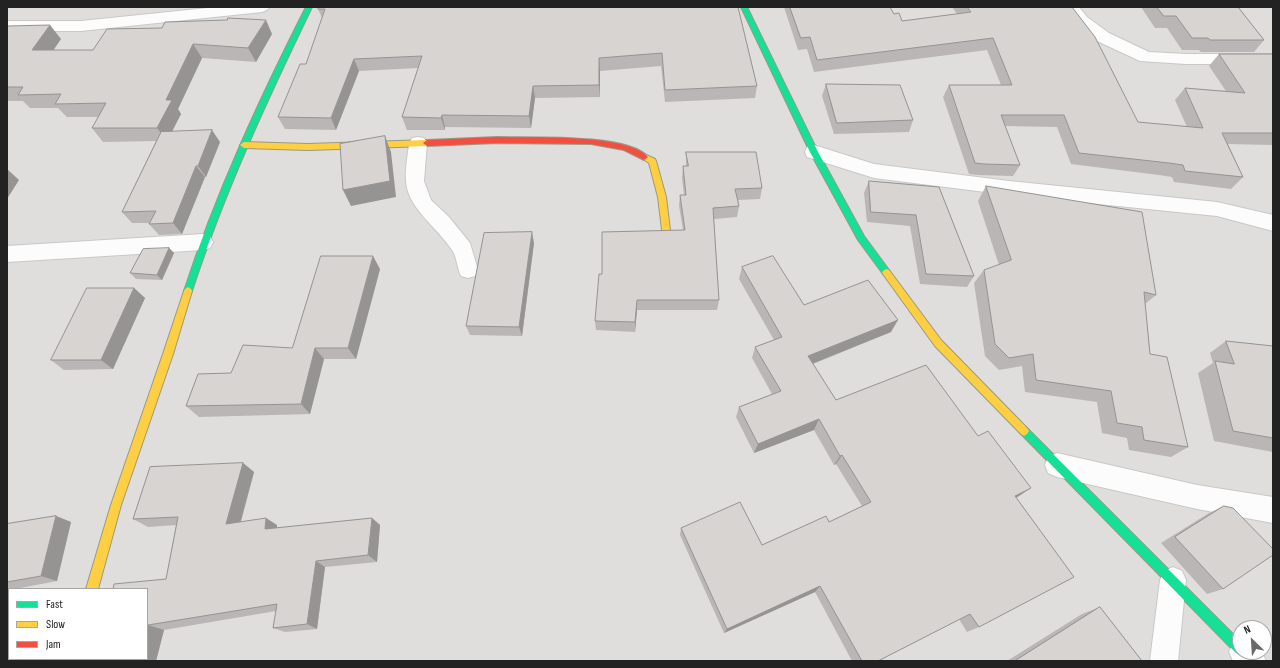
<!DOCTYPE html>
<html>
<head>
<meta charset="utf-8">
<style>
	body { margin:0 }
	#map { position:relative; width:1280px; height:668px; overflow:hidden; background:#f0eeeb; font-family:"Sofia Sans Condensed",sans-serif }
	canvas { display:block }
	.frame { position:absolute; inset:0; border:8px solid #222; pointer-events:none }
	.legend { position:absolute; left:8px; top:588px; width:140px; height:72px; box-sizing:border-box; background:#fff; border:1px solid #a7a7a7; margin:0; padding:5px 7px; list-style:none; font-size:12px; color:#222 }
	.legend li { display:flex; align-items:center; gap:8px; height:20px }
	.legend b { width:20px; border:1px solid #a7a7a7 }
	.north { position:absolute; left:1232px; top:620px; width:40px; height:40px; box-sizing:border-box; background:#fff; border:1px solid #a7a7a7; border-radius:50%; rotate:335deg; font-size:11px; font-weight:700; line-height:16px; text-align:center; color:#222 }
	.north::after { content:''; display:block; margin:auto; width:14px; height:18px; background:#6a6968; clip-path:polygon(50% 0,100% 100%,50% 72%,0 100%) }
</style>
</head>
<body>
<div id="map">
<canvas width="1280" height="668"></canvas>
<div class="frame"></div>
<ul class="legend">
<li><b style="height:5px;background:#16e098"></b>Fast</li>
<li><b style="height:5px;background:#ffcf43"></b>Slow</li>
<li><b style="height:5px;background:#f24e42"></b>Jam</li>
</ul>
<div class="north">N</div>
</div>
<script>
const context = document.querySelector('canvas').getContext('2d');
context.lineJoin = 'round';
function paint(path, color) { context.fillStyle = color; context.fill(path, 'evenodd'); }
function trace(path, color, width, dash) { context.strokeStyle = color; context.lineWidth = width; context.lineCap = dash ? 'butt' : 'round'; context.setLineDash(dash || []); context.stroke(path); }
paint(new Path2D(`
	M7 7H1273V661H7ZM9 589H147V659H9ZM1240 628H1264V652H1240Z`), '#dfdedc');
const street = new Path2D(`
	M217 7H270L267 10 262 12 81 31H7V21H81Z
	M1063 7H1079L1087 17 1109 33 1149 52 1186 54H1273V64H1186L1140 61 1097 41 1075 23Z
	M418 137 424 138 427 143 424 181 431 200 449 217 470 243 478 270 475 276 468 278 461 276C457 268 457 257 452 250 438 228 406 207 406 180 405 168 408 155 409 143L412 138Z
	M814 145 874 164 1009 181 1217 202 1273 215V231L1217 216 1009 195 874 178 807 157 805 152 807 147Z
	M203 234 210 236 213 242 210 248 203 250 7 262V246Z
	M1057 453 1197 485 1273 497V523L1197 509 1057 477 1048 473 1045 465 1048 457Z
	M1173 567 1182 571 1186 580 1178 661H1150L1160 580 1164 571Z
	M1240 639V652H1262L1266 661H1233L1229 652 1233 642Z
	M58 659H86L85 661H57Z`);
const fast = new Path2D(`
	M306 7H312C267 100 224 193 192 291L191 293H185L184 291C216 193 259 100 306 7Z
	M741 7H747L818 152 864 236 889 270 890 272 889 274H883L858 240 810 152Z
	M1024 426 1027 428 1240 641V652H1245L1244 653 1240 655 1236 653 1021 434 1019 431 1021 428Z`);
const slow = new Path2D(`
	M427 140 431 143 427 146 308 150 244 148 240 145 244 142 308 144Z
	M644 154 655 159 656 161 666 197 670 230 666 233 662 230 658 197 649 163 640 157Z
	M886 269 889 270 941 340 1027 428 1029 431 1027 434 1024 436 1021 434 935 346 883 274 882 272Z
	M188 287 191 289 192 291 173 354 121 505 98 589H86L111 505 163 354 184 291 185 289Z`);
const jam = new Path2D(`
	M497 137C528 138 628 133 648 157L644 160 624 150 591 144 497 143 427 146 423 143 427 140Z`);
trace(street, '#c9c8c7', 2);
trace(fast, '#999a82', 2);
trace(slow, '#999a82', 2);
trace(jam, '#999a82', 2);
paint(street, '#fdfcfc');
paint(fast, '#16e098');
paint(slow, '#ffcf43');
paint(jam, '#f24e42');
paint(new Path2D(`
	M738 7 757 86 755 98 665 102 661 66 600 71V97L535 98 531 128 445 127V130H407L402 117 418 68 359 71 336 130 285 129 278 117 306 64 322 18 318 9Z
	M784 7H890L894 14 902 21 957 14 952 7H1072L1138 122 1187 127 1175 100 1185 88 1226 91 1209 66 1219 54H1273V145L1228 144 1243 177 1231 189 1174 182 1172 177 1159 175 1071 164 1057 127 1005 126 1020 165 1013 176 977 175 969 174 943 97 949 85H1001L987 50 814 72 807 49 798 50Z
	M1141 7H1238L1264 40 1254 52H1201L1199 50H1182L1167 28H1155Z
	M7 26 61 39 53 50H93L272 34 256 62 202 58 178 109 181 114 172 132 220 142 206 177H205L182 234 159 235 149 224 150 223H132L122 212 156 141 103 142 92 128 98 117H67L58 108H30L23 101H7Z
	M826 84 913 120 909 132 834 134 822 96Z
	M686 152 762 188 760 199 738 200 739 206 737 217 714 219 719 300 717 310H637L635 332 596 330 595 321 602 274 683 230 679 206 680 195H684L682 178 683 166H686Z
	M869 181 939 187 974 276 967 287 920 284 910 226 867 222 864 193Z
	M986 186 1156 295 1145 304 1150 354 1188 447 1171 457 1129 450 1127 438 1102 433 1097 402 1025 392 1022 366 999 370 985 356 974 283 984 270 999 265 978 201Z
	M534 243 522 336 470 335 466 326Z
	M169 248 174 253 162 280 136 279 130 273Z
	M742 267 804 305 891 332 813 364 836 400 1019 496 1016 498 979 627 967 632 959 619 878 661H852L815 592 724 633 680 535 681 528 762 545 829 522 862 506 836 464 834 465 814 430 754 453 736 417 739 407 772 394 752 358 755 347 774 340 739 279Z
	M380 269 356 359H324L310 414 199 417 186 406 292 348Z
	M134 288 145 298 113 369 64 370 51 360Z
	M1226 341 1273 346V452L1214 441 1198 373 1213 363 1210 353Z
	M243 463 254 472 241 522 277 525V528L372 518 380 525 377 562 325 567 317 629 285 632 273 628 276 611 164 630 156 661H93L147 589 166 579 176 525 148 527 133 519Z
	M1224 506 1223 589 1207 594 1161 543 1209 513Z
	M56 516 71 522 57 581 15 589H9V590L7 591V524Z
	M1100 607 1142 661H1007L1082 614Z`), '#b9b6b5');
paint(new Path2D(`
	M266 20 272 34 256 62 248 48Z
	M50 25 61 39 44 64 32 50Z
	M193 44 202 58 178 109 181 114 167 141 157 128 166 100Z
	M599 58 600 71V97L599 85Z
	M354 59 359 71 336 130 331 118Z
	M533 86 535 98 531 128 529 116Z
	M442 115 445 127V130L441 118Z
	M212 130 220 142 206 177 198 166Z
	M385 136 391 152 396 197 351 206 343 190Z
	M196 166 205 177 182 234 173 223Z
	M7 169 19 180 7 199Z
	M532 232 534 243 522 336 519 327Z
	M169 248 174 253 162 280 157 275Z
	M373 256 380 269 356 359 348 348Z
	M134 288 145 298 113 369 101 360Z
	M637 300V310L635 332V322Z
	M898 320 891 332 804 367 808 356Z
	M315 348 324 359 310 414 301 404Z
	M819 419 814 430 754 453 758 444Z
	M842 455 836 464 834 465 840 456Z
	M243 463 254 472 238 531 226 524Z
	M1031 488 1019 496 1003 504 1015 496Z
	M56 516 71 522 57 581 41 576Z
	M266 518 277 525 276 536 265 529Z
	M372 518 380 525 377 562 368 555Z
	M316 561 325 567 317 629 307 624Z
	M820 586 815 592 724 633 727 629Z
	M148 625 164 630 156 661H139L140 659H147V630Z`), '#969493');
const building = new Path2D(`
	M320 7H738L757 86 665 90 662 53 599 58V85L533 86 529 116 442 115 441 118 402 117 422 56 354 59 331 118 278 117 300 64H306L325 9H318Z
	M790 7H890L894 14 899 13 902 21 971 12 967 7H1072L1095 37 1138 122 1203 128 1185 88 1245 93 1219 54H1273V133H1222L1243 177 1185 171 1183 165 1169 163 1079 153 1064 115H1001L1020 165 984 164 975 163 949 85H1012L993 38 817 60 810 37 801 38Z
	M1157 7H1238L1264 40H1210L1208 38H1192L1176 16H1164Z
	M228 18 266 20 248 48 193 44 166 100H172L157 128H92L106 103 55 104 61 94 18 95 23 87H7V26L50 25 32 50H93L107 29 162 28 165 22 227 20Z
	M826 84 900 85 913 120 837 123Z
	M212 130 198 166H196L173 223 149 224 156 211 122 212 161 132Z
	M385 136 390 181 343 190 340 144Z
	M686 152H756L762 188 735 189 739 206 713 208 719 300H637L635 322 595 321 599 274H602V232L685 230 680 195H686L683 166H688Z
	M869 181 939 187 974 276 926 274 916 215 871 212Z
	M986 186 1142 212 1156 295 1144 292 1150 354 1167 357 1188 447 1144 440 1142 427 1117 423 1111 391 1036 380 1033 354 1009 358 995 344 984 270 1011 260Z
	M532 232 519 327 466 326 484 233Z
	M169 248 157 275 130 273 143 249Z
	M321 256H373L348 348H315L301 404 186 406 198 374 231 373 243 345 292 348Z
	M773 256 804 305 868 280 898 320 808 356 836 400 926 365 978 436 988 431 1031 488 1015 496 1074 577 979 627 970 614 878 661H862L820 586 727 629 681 528 740 502 762 545 826 516 829 522 871 502 842 455 840 456 819 419 758 444 739 407 781 391 755 347 782 337 742 267Z
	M87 288H134L101 360H51Z
	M1226 341 1273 346V438L1233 431 1215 361 1234 364Z
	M243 463 226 524 266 518 265 529 372 518 368 555 316 561 307 624 273 628 277 604 148 625 147 630V589H113L114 584 166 579 178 517 133 519 150 467Z
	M1224 506 1233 508 1273 549V555L1223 589 1175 537Z
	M56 516 41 576 7 582V524Z
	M1100 607 1142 661H1015Z
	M93 659H140L139 661H93Z`);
paint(building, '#d7d4d2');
trace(building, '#969493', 1);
</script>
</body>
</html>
